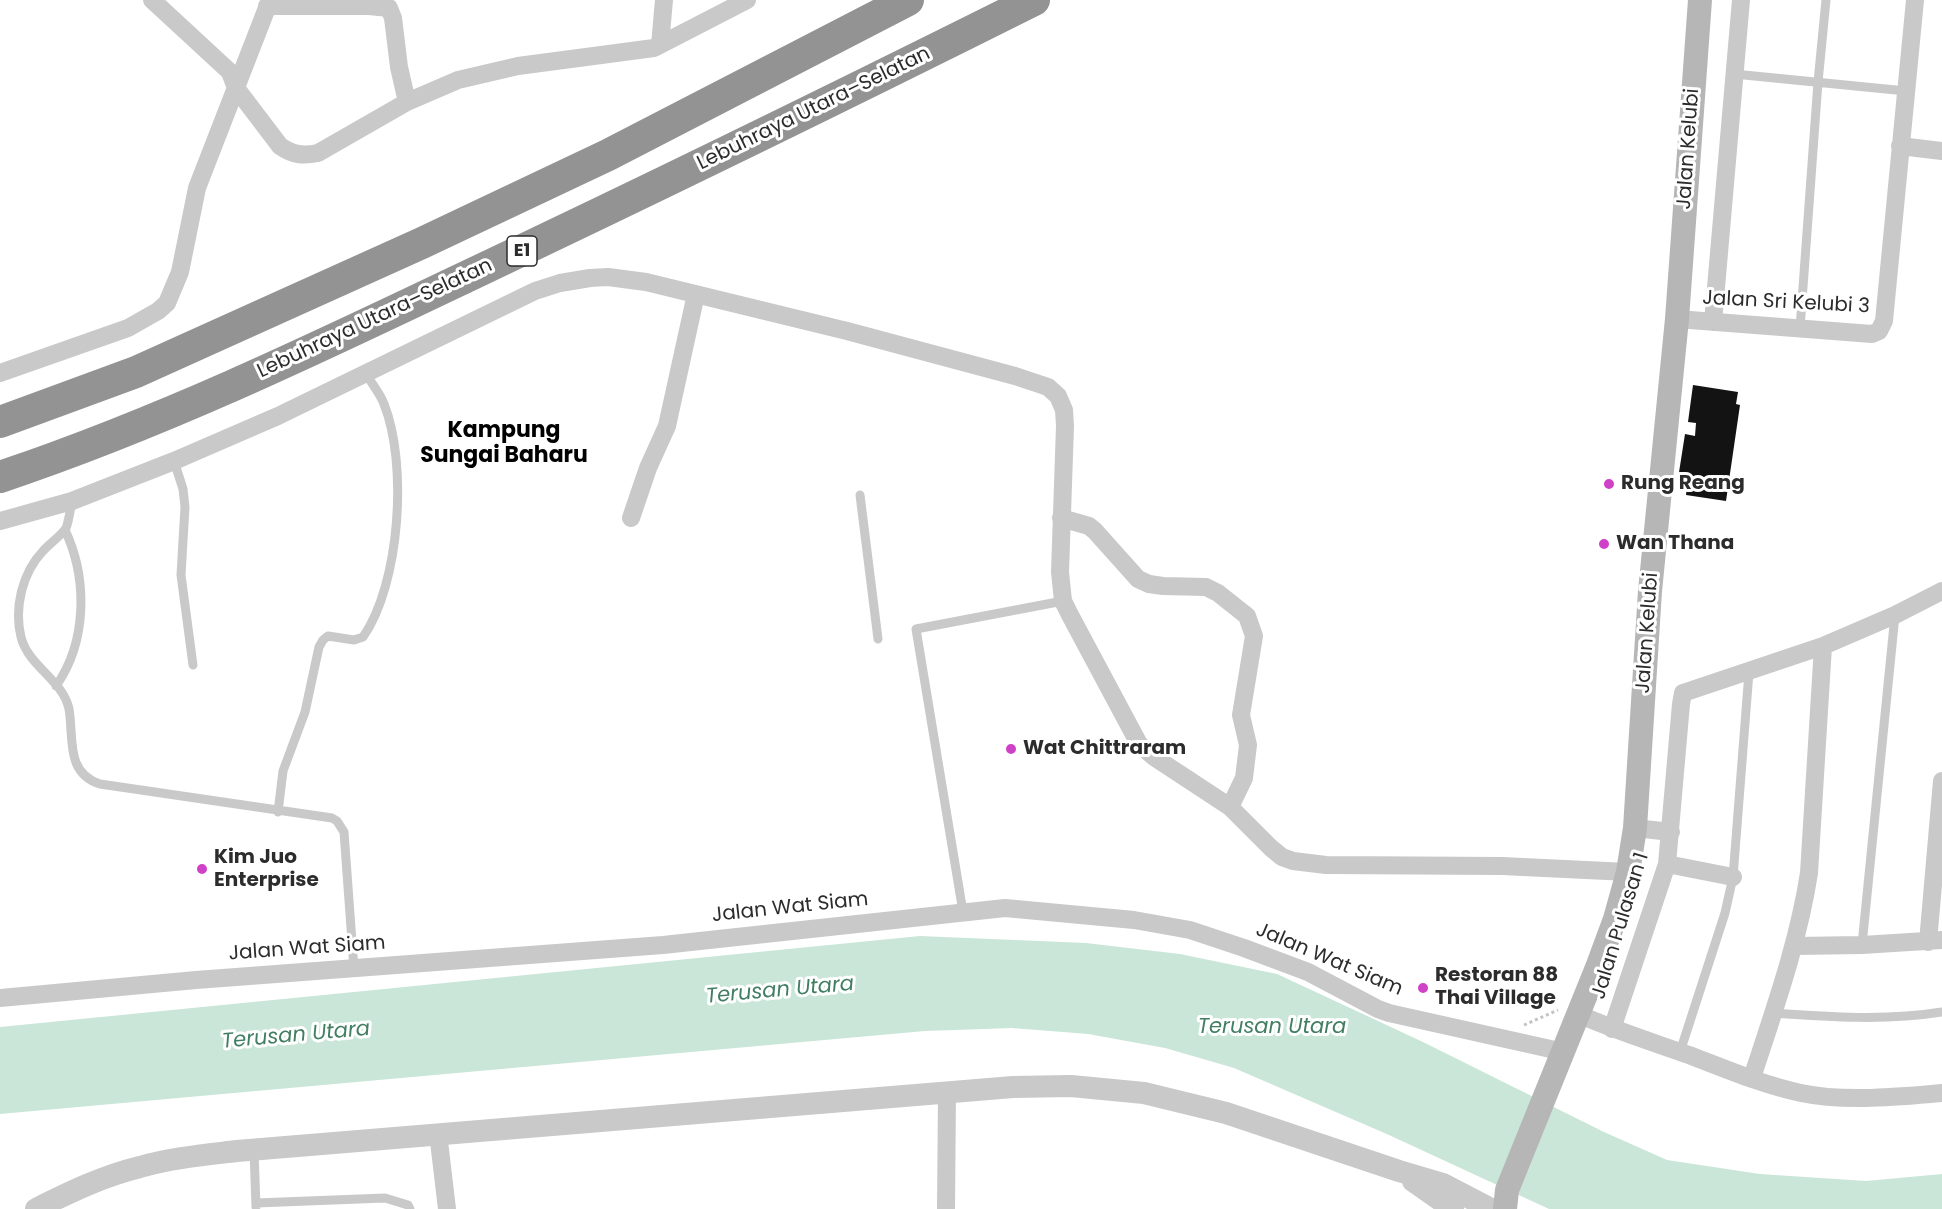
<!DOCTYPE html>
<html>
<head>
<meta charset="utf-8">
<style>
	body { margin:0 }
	canvas { display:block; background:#fff }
</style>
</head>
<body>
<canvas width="1942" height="1209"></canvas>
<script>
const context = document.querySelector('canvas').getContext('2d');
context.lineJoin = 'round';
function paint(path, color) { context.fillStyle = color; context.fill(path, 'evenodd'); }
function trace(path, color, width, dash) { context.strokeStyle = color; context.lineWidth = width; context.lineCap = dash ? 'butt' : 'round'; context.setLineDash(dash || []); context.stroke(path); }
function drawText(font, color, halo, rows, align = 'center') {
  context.font = font + ' Poppins,sans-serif'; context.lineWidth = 6; context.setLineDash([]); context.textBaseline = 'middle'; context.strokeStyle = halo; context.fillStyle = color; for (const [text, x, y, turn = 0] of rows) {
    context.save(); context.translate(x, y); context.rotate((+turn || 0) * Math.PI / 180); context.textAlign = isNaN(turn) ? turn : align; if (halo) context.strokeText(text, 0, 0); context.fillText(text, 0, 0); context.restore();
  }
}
paint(new Path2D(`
	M920 936 1086 943 1180 954 1277 974 1423 1042 1604 1132 1667 1160 1760 1174 1866 1181 1942 1174V1209H1549L1389 1135 1234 1068 1165 1048 1088 1034 1012 1028 925 1031 0 1114V1027Z`), '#cae6d8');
paint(new Path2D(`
	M1693 385 1738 392 1736 404 1740 405 1726 501 1686 495 1687 486 1677 485 1685 434 1695 436 1696 423 1688 422Z`), '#131313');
trace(new Path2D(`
	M1524 1025 1558 1010`), '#c3c3c3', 3, [3, 3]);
trace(new Path2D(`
	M1734 74 1906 91
	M1800 328 1818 82 1826 0
	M174 461 183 489 185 507 181 575 193 665
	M860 495 878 639
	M72 501C70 510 69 521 66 528 63 534 48 545 43 551 22 573 14 608 21 637 28 666 63 680 69 709 74 737 65 773 100 784L332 818 337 821 344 832 354 969
	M56 686C87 642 88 579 65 530
	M278 812 283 771 305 712 319 647 323 640 328 636 354 640 363 637C400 584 408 464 384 404 380 393 371 383 365 372
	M963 912 916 629 1063 601
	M1862 945 1895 615
	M1773 1013C1829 1017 1887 1021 1942 1012
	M1680 1052 1725 913 1733 877 1749 672
	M254 1150 256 1207
	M256 1203 385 1198 408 1205 410 1209`), '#c9c9c9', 9);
trace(new Path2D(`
	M152 0 230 72 236 88 280 146C293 155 303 156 318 153L407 102 458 80 518 66 654 48 747 0
	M267 6H369L389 8 393 18 399 67 407 102
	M660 45 664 0
	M1900 146 1942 151
	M1677 319 1872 334 1879 331 1884 321 1915 0
	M1713 322 1741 0
	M0 373 128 328 158 311 167 303 180 272 197 188 270 0
	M631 518 648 468 667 426 696 294
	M1061 518 1089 526 1095 531 1138 579 1149 584 1163 586 1206 587 1218 593 1247 616 1254 636 1241 715 1248 745 1244 778 1230 807
	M0 521 72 501 174 461 278 416 535 291 560 283 590 278 608 277 646 282 847 331 1015 376 1048 387 1058 396 1064 410 1065 426 1060 572 1063 601 1070 615 1139 744 1154 757 1230 807 1271 848 1282 857 1293 861 1326 865 1502 866 1628 872
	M1635 828 1671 832
	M1667 864 1733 877
	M1928 942 1942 781
	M1795 946 1862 945 1942 940
	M0 998 196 980 663 945 1005 908 1134 920 1190 930 1244 948 1308 972 1378 1009 1389 1013 1564 1052
	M1578 1014C1614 1030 1652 1042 1689 1055 1726 1069 1763 1085 1801 1093 1843 1102 1899 1097 1942 1093
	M1612 1029 1667 864 1681 704 1683 693 1823 646 1895 615 1942 591
	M1752 1078C1774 1010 1798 944 1809 873L1823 646
	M438 1133 447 1209
	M946 1209 947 1092`), '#c9c9c9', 18);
trace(new Path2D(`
	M1413 1181 1453 1209
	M36 1209C70 1192 103 1176 140 1167 171 1158 204 1155 237 1151L1013 1087 1071 1086 1144 1093 1226 1113 1399 1171 1443 1184 1491 1209`), '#c9c9c9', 22);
trace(new Path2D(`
	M1505 1209 1507 1190 1598 965 1615 919 1628 872 1635 828 1650 591 1677 319 1700 0`), '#b6b6b6', 24);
trace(new Path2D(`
	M0 422 136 372 422 243 608 155 908 0
	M0 477C161 423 315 349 468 276 658 186 846 94 1034 0`), '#939393', 32);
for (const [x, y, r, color] of [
	[1609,484,6,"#cf42c8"],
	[1604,544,6,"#cf42c8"],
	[1011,749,6,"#cf42c8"],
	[202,869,6,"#cf42c8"],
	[1423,988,6,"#cf42c8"]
]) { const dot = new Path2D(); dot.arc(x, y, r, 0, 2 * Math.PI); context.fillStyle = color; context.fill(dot); trace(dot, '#fff', 2); }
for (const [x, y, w] of [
	[522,251,30]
]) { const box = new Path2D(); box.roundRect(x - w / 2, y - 15, w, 30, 4.5); context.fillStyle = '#fff'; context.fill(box); trace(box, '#2c2c2c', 1.5); }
drawText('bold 18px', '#2c2c2c', null, [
	["E1",522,251]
]);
drawText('20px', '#2c2c2c', '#fff', [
	["Lebuhraya Utara–Selatan",814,109,-26],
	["Jalan Kelubi",1689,149,-86],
	["Jalan Sri Kelubi 3",1786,303,3],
	["Lebuhraya Utara–Selatan",375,319,-25],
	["Jalan Kelubi",1648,633,-86],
	["Jalan Wat Siam",790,908,-6],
	["Jalan Pulasan 1",1621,926,-73],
	["Jalan Wat Siam",307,949,-4],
	["Jalan Wat Siam",1329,960,23]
]);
drawText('bold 20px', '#2c2c2c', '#fff', [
	["Rung Reang",1621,484],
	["Wan Thana",1616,544],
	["Wat Chittraram",1023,749],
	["Kim Juo",214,858],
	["Enterprise",214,881],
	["Restoran 88",1435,976],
	["Thai Village",1435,999]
], 'left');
drawText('italic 21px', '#427e61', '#fff', [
	["Terusan Utara",780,991,-5],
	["Terusan Utara",1272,1028],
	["Terusan Utara",296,1036,-5]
]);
drawText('bold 22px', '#000', '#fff', [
	["Kampung",504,431],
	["Sungai Baharu",504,456]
]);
</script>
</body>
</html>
